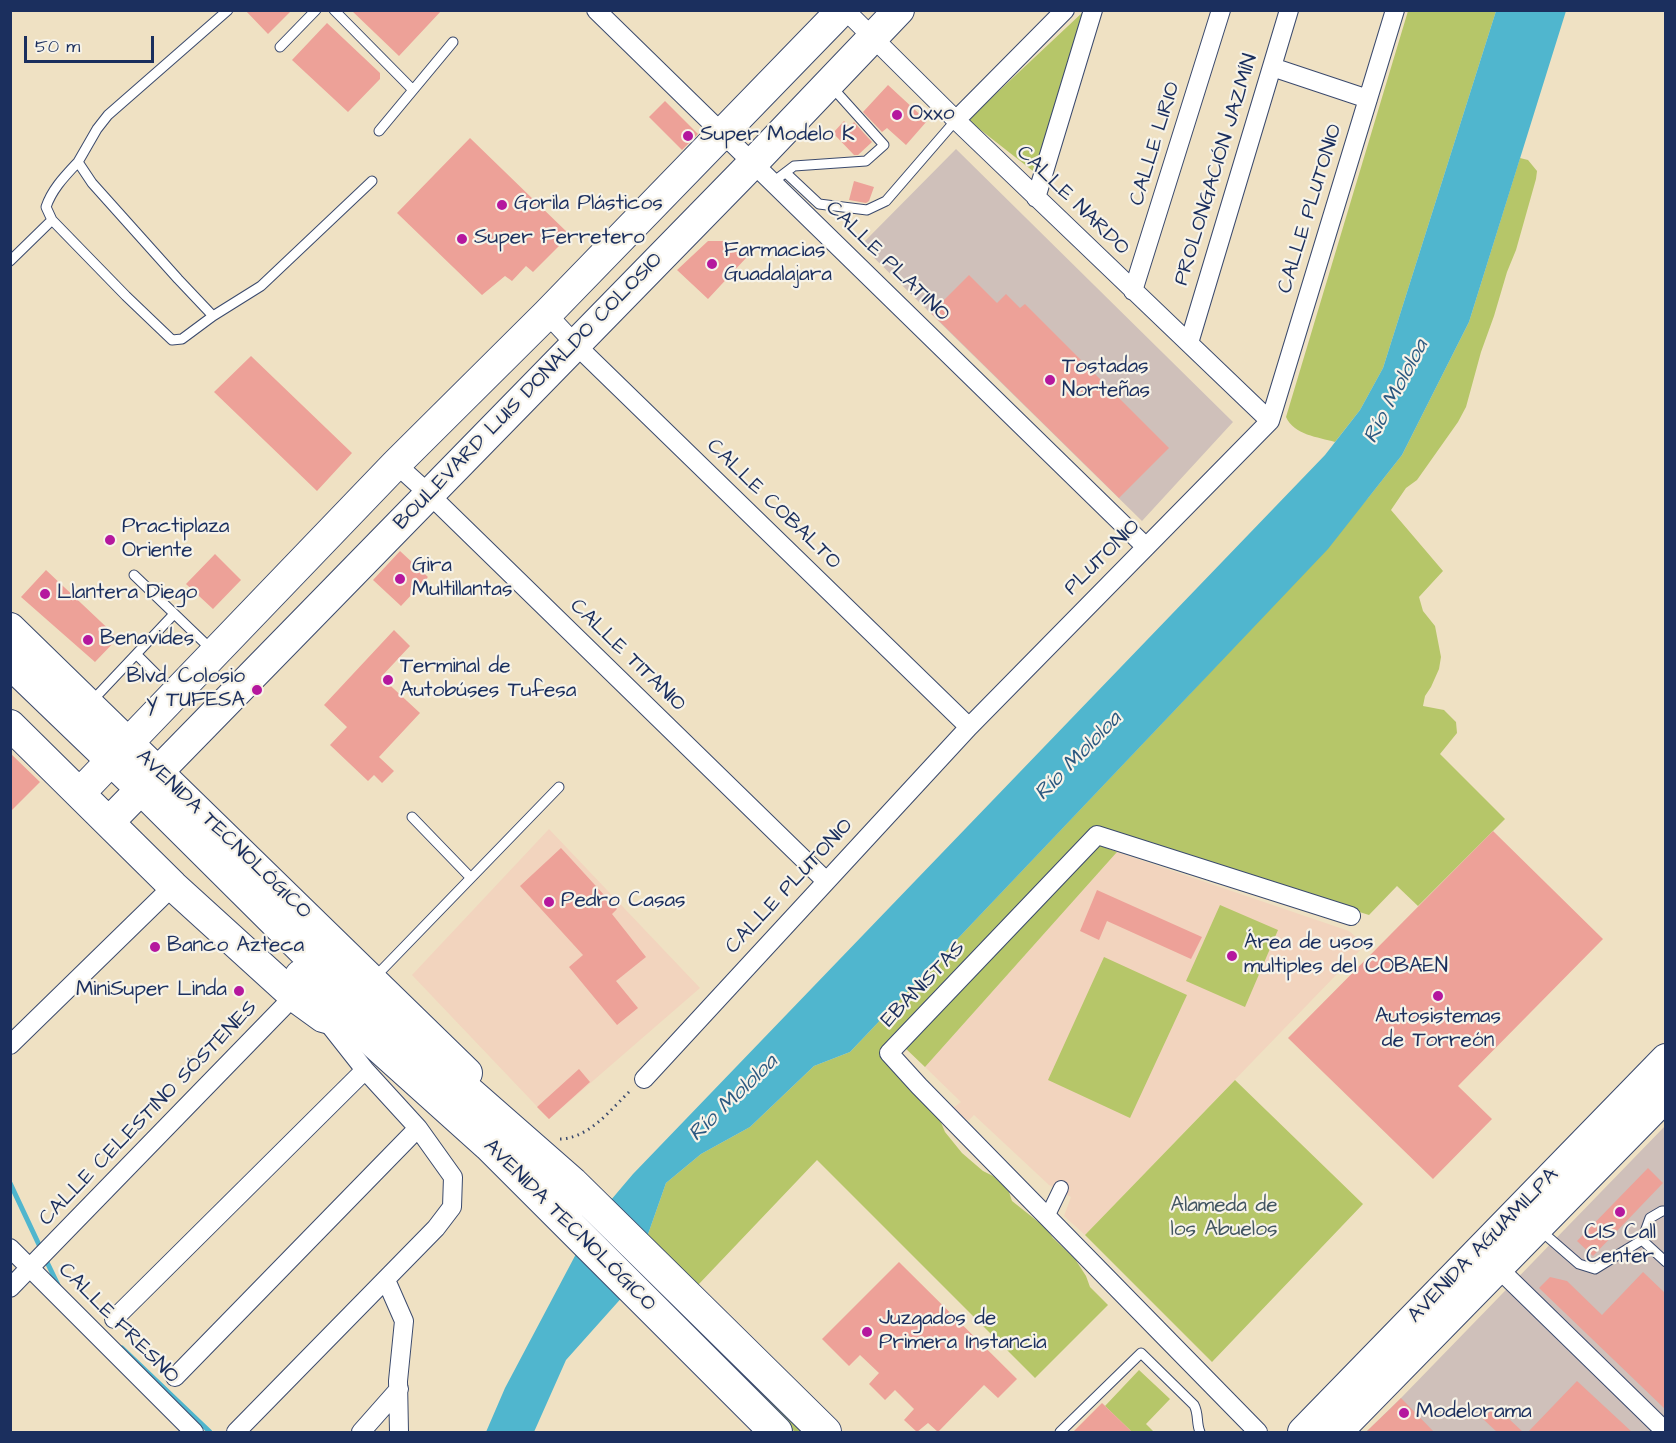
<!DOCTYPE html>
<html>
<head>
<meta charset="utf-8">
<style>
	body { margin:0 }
	#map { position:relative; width:1676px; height:1443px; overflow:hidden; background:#efe1c3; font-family:"Architects Daughter",sans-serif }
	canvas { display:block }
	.frame { position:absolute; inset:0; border:12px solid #1b2f5e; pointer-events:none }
	.scale { position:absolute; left:24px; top:36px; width:130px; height:27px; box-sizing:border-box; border:3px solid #1b2f5e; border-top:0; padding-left:8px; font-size:18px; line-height:21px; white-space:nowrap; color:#1b2f5e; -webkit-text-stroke:4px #f7f3e8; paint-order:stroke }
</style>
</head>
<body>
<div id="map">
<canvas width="1676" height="1443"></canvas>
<div class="frame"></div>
<div class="scale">50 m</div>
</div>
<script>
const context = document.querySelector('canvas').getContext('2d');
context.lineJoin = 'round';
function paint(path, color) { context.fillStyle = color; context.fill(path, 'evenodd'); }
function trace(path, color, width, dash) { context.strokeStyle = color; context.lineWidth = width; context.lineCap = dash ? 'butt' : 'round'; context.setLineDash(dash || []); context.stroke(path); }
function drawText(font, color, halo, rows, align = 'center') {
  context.font = font + ' "Architects Daughter",sans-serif'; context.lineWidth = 4.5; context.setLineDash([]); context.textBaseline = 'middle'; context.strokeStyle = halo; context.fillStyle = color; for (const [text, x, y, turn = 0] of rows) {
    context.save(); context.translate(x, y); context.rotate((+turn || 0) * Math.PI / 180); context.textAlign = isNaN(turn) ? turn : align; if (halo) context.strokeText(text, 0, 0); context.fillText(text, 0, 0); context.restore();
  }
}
paint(new Path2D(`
	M549 829 700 988 549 1119 412 975Z
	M1117 852 1349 931 1365 945 1085 1235 1064 1216 1071 1197 1049 1185 974 1115 968 1121 953 1108 961 1102 925 1067Z`), '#f2d4be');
paint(new Path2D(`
	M956 149 1233 422 1142 521 861 245Z
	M1665 1126V1432H1366L1401 1398Z`), '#cfc0ba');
paint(new Path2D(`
	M1084 11 1038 175 968 120Z
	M1408 11H1496L1383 368 1360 410 1335 442C1318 437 1294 435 1286 417Z
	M1520 158 1528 160 1537 171 1536 179 1516 250 1507 272 1494 316 1481 352 1466 407 1458 422 1417 480 1406 488 1391 510 1443 571 1419 597 1423 611 1435 626 1441 657 1439 669 1431 687 1425 696 1423 706 1444 710 1456 722 1457 733 1440 754 1505 819 1418 906 1397 886 1369 915 1106 832 889 1053 940 1120 945 1132 962 1153 983 1171 993 1176 1001 1183 1009 1192 1012 1201 1046 1228 1053 1238 1075 1259 1086 1276 1090 1287 1108 1305 1035 1378 817 1160 698 1285 647 1237 666 1183 701 1154 750 1127 814 1066 850 1052 1189 695 1368 498 1402 455 1469 322Z
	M1093 843 1117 852 925 1067 903 1046Z
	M1220 905 1278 930 1245 1007 1186 981Z
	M1104 957 1187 995 1130 1118 1048 1080Z
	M1235 1080 1363 1204 1212 1362 1085 1235Z
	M660 1285 811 1432H795L653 1292Z
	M1139 1370 1170 1399 1146 1424 1154 1432H1132L1105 1406Z`), '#b6c669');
paint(new Path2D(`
	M1496 11H1566L1469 322 1402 455 1328 549 850 1052 814 1066 750 1127 701 1154 666 1183 640 1257 637 1273 625 1294 566 1360 534 1432H486L505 1388 594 1220 633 1174 1325 455 1360 410 1383 368Z`), '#50b6ce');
trace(new Path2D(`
	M10 1183 41 1249
	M45 1258 59 1287
	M122 1348 210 1432`), '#50b6ce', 5);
paint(new Path2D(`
	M245 10H292L268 34Z
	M351 10H442L399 56Z
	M327 23 380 73V79L348 112 292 60Z
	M888 85 927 121 906 145 887 128 882 132 863 112Z
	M665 101 698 134 682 150 649 117Z
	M844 121 850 127 854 122 872 142 858 155H854L833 133Z
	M470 138 570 235 533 272 526 266 512 281 505 276 482 295 397 213Z
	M854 181 874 187 869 201 866 203 849 200Z
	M708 241H731L746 258 708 299 677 270Z
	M969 275 997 303 1006 294 1020 308 1025 304 1169 448 1119 498 931 313Z
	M251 356 352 453 317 491 214 392Z
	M400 551 428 577 401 606 373 580Z
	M215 554 241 580 213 609 186 584Z
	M46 570 118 638 95 662 21 597Z
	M394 630 410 646 381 677 420 713 379 757 394 771 382 783 374 775 368 781 330 745 347 727 324 705Z
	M10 753 40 782 10 812Z
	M1493 831 1603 939 1458 1086 1492 1119 1433 1179 1288 1038Z
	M561 848 617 909 612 914 646 957 616 981 638 1008 617 1025 569 967 583 955 520 886Z
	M1097 890 1202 937 1191 959 1107 921 1099 940 1080 931Z
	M579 1069 590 1082 549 1119 537 1107Z
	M1648 1168 1663 1183 1593 1256 1577 1241Z
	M899 1262 1017 1379 998 1398 984 1385 938 1432 928 1423 917 1432 904 1420 914 1409 895 1390 885 1400 869 1384 879 1373 860 1355 849 1366 822 1339Z
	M1643 1272 1665 1293V1409L1539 1288 1550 1277 1567 1281 1602 1315Z
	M1577 1381 1632 1432H1528Z
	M1401 1398 1434 1432H1366L1390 1409Z
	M1102 1403 1132 1432H1073Z
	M1495 1406 1523 1432H1497L1483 1419Z`), '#eda198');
const service = new Path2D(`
	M334 10 413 90
	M280 47 316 10
	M379 131 453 42
	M78 162C65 176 52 189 46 207L52 220 126 296 172 340 182 339 213 316 261 286 372 181
	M786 173 819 204 867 210 886 201 956 120
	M773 182 794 166 866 161 884 145 831 86
	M10 261 52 220
	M213 316 178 279 92 183 78 162 97 129 108 115 228 10
	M134 575 213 651
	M137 655 156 674
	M92 701 174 614
	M412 817 470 877
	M374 978 559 787
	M1541 1231 1579 1264 1595 1269 1642 1240 1666 1262
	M1642 1240 1650 1218 1662 1211H1666
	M1060 1432 1141 1353 1194 1405C1199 1414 1196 1423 1200 1432`);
const pedestrian = new Path2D(`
	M1047 1217 1061 1188`);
const minor = new Path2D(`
	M596 10 1146 547
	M845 10 959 123 1270 421
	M1272 67 1368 99
	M956 120 1065 10
	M1036 198 1093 10
	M1133 291 1221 10
	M547 314 576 345 969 727
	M1189 343 1289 10
	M396 464 429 494 826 881
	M10 1045 173 886
	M644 1079 969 727 1270 421 1395 10
	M10 1248 194 1432
	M1498 1268 1666 1432
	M386 1280 404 1321 398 1381 399 1432
	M10 1288 294 996
	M114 1319 365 1070
	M175 1377 418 1128
	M236 1432 436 1228 452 1207 453 1177 418 1128 365 1070 324 1018
	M361 1432 399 1389
	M1258 1432 919 1086 889 1053 1097 835 1351 916`);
const primary = new Path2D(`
	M10 628 467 1073
	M10 725 173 886 294 996 323 1017 356 1026
	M80 793 396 464 547 314 842 10
	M109 822 753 163 899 10
	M1303 1432 1666 1059
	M1337 1432 1666 1096`);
const trunk = new Path2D(`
	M10 662 142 789 321 967 418 1048 572 1183 825 1432
	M301 976 489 1145 776 1432`);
trace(service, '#3b4a6d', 11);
trace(pedestrian, '#3b4a6d', 16);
trace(minor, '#3b4a6d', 20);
trace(primary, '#3b4a6d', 32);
trace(trunk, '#3b4a6d', 34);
trace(new Path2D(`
	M560 1139C590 1138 611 1109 631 1090`), '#3b4a6d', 3, [1.5, 4.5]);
trace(service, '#fff', 9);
trace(pedestrian, '#fff', 14);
trace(minor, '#fff', 18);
trace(primary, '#fff', 30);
trace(trunk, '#fff', 32);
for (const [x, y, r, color] of [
	[897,115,6,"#b5179e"],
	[688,136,6,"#b5179e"],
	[502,205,6,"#b5179e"],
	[462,239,6,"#b5179e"],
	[712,264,6,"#b5179e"],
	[1050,380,6,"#b5179e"],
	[110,540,6,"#b5179e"],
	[400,579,6,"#b5179e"],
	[45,594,6,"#b5179e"],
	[88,640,6,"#b5179e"],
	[388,680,6,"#b5179e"],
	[257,690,6,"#b5179e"],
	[549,902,6,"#b5179e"],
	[155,947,6,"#b5179e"],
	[1232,956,6,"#b5179e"],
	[239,991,6,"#b5179e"],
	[1438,996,6,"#b5179e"],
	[1620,1212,6,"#b5179e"],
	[867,1332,6,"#b5179e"],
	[1404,1413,6,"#b5179e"]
]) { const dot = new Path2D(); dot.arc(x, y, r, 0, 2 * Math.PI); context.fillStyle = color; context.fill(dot); trace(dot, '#f7f3e8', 2); }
drawText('21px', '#1b2f5e', '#f7f3e8', [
	["Oxxo",909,115],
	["Super Modelo K",700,136],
	["Gorila Plásticos",514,205],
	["Super Ferretero",474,239],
	["Farmacias",724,252],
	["Guadalajara",724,276],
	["Tostadas",1062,368],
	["Norteñas",1062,392],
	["Practiplaza",122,528],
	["Oriente",122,552],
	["Gira",412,567],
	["Multillantas",412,591],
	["Llantera Diego",57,594],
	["Benavides",100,640],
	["Terminal de",400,668],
	["Autobúses Tufesa",400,692],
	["Blvd. Colosio",245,678,"right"],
	["y TUFESA",245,702,"right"],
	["Pedro Casas",561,902],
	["Área de usos",1244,944],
	["multiples del COBAEN",1244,968],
	["Banco Azteca",167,947],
	["MiniSuper Linda",227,991,"right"],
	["Autosistemas",1438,1018,"center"],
	["de Torreón",1438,1042,"center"],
	["CIS Call",1620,1234,"center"],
	["Center",1620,1258,"center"],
	["Juzgados de",879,1320],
	["Primera Instancia",879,1344],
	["Modelorama",1416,1413]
], 'left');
drawText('21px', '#1b2f5e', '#f7f3e8', [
	["CALLE LIRIO",1156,144,-73],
	["PROLONGACIÓN JAZMÍN",1217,170,-73],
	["CALLE NARDO",1072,201,44],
	["CALLE PLUTONIO",1311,209,-73],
	["CALLE PLATINO",887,262,44],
	["BOULEVARD LUIS DONALDO COLOSIO",529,392,-46],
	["CALLE COBALTO",773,505,44],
	["PLUTONIO",1103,558,-45],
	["CALLE TITANIO",627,656,44],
	["AVENIDA TECNOLÓGICO",223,835,44],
	["CALLE PLUTONIO",790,887,-47],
	["EBANISTAS",924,985,-46],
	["CALLE CELESTINO SÓSTENES",149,1114,-46],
	["AVENIDA TECNOLÓGICO",569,1226,45],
	["AVENIDA AGUAMILPA",1484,1246,-46],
	["CALLE FRESNO",118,1324,45]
]);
drawText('21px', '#425561', '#f7f3e8', [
	["Alameda de",1224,1207],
	["los Abuelos",1224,1231]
]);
drawText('italic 22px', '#2b5880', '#f7f3e8', [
	["Río Mololoa",1397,392,-62],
	["Río Mololoa",1079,757,-46],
	["Río Mololoa",734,1099,-44]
]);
</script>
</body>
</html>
